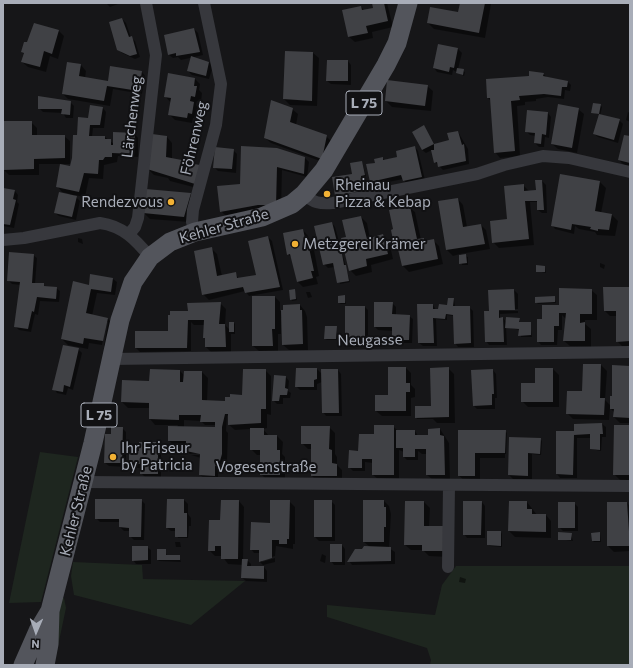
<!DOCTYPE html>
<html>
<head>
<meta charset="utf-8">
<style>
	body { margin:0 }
	#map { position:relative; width:633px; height:668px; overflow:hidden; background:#161618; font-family:Commissioner,sans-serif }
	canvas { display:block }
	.frame { position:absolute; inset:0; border:4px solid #a8adb8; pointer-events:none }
	.north { position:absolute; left:16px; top:612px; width:40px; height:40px; -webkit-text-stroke:3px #111113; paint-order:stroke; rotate:182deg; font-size:11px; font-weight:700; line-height:16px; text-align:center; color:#a8adb8 }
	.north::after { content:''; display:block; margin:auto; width:14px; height:18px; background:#a8adb8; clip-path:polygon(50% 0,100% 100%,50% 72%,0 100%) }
</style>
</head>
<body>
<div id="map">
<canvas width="633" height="668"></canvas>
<div class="frame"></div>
<div class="north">N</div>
</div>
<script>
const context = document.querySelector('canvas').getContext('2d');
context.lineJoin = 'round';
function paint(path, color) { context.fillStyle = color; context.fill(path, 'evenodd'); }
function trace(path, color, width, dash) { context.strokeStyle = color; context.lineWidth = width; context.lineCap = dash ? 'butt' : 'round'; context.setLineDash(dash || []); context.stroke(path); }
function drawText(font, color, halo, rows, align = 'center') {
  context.font = font + ' Commissioner,sans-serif'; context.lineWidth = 4; context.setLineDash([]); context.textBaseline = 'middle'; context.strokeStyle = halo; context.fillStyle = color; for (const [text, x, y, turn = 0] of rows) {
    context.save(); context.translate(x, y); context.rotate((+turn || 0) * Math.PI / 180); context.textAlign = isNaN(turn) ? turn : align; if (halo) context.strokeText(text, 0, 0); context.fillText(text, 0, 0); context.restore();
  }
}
paint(new Path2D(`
	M40 452 78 457 41 602 9 603Z
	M73 562 142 565 143 579 245 581 191 625 74 595 71 576Z
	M456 566H630V665H430L431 660 427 648 327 617V605L435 615 442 585Z
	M62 598H64L66 608 55 660V625Z`), '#1e261f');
paint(new Path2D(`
	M106 3H121L110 7Z
	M373 3H387L393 27 372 32 373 38 355 42 349 37 361 7 365 11 374 8Z
	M461 3 491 4 485 38 434 29 428 23 459 14Z
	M122 19 126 23 131 38 135 41 140 57 135 59 122 53 118 49Z
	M194 29 198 33 203 55 181 60 178 57 173 58 169 55Z
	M59 31 64 36 58 59 50 56 46 72 28 67 22 62 24 54 22 52 27 44Z
	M439 45 458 49 462 53 458 69 465 72 464 76 453 70 452 75 437 72 434 68Z
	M313 53 319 58 317 106 290 105 284 99Z
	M191 58 209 62 213 66 209 79 192 75 188 71Z
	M348 61 351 65V85L331 84 327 81Z
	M81 65 86 71 85 78 109 83 142 72 145 76 142 94 113 89 110 106 68 99 63 94Z
	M543 74 547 77 567 81 571 85 570 91 565 90 564 99 548 97 536 99V101L525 102V105L517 106 520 156 500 158 495 152 491 101 488 98 531 77Z
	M195 79 200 84 199 90 202 93 201 102 197 101 196 105 199 109 198 119 193 118 192 123 175 120 169 114 171 103 165 96Z
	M427 86 433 91 431 111 392 107 386 101Z
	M70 102 74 106 73 118H66L63 113 43 112 39 108Z
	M600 105 602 107 600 116 619 120 623 124 618 143 598 137 594 134 600 115 592 112Z
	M103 108 106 112 104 128H93L92 137H105L114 144 135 134 138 138V157L118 156 117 162 104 165 103 179 89 178 85 197 74 195 80 201 76 220 59 216 55 213 70 194 62 192 57 186 71 167 79 136 89 119Z
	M292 109 298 114 296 125 326 136 332 142 328 164 271 143 265 138Z
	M578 109 584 114 577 153 558 149 552 144Z
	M628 112 630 113V122L626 120Z
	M548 113 551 117 549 138 545 137 544 147H539L535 143 536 136 530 135 526 131Z
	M31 122 37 128V136H64L70 141V164H39V175H9L4 170 3 131Z
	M424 127 435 145 450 141 458 132 468 149 469 164 443 170 435 162 432 150 426 153 422 150Z
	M167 137 172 143V159L187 162 189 164 201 189 170 181 168 178 154 175 148 169Z
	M630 137V167L624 165 619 160Z
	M242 147 305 158 309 162 307 177 282 170 281 210 227 217 221 211 241 185Z
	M415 147 418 151 425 180 407 184 403 179 374 185 371 182 376 164 382 158 385 160 398 157Z
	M233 150 237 154 236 173 218 171 215 168Z
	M362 162 366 176 364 177 366 195 340 199 336 195Z
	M580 179 600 182 606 188 601 213 612 215 618 221 615 236 597 235 595 232 579 229 575 226 574 234 555 229 552 225Z
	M536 181H542L546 185 547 213H542L538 210V202H530L534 245 499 248 493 242 508 220 523 185 529 191H537Z
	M3 189 15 191 18 195 17 202 19 204 14 228 3 226Z
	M147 191 191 194 196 200 189 222 150 219 144 213Z
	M458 199 463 205 467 227 481 225 486 230 490 249 460 254 468 257V265H462L460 254 453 256 447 250Z
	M409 207 415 212 421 240 424 239 426 241 433 240 439 246 443 264 409 272 403 266 399 249 395 245Z
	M361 217 367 223 370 239 383 236 389 241 393 259 371 265 372 272 356 276 350 270 347 238Z
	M332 223 335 227 350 282 340 284 335 267 328 268 324 264Z
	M303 230 308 236 310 246 314 250 319 276 316 277 318 284 303 287 297 281 292 258 288 254Z
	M268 237 272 241 283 290 249 296 245 291 209 300 203 294 212 249 217 254 222 276 235 273 239 279 257 276Z
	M78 238 82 239 83 244 78 242Z
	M33 255 37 258 35 284 56 288 60 291 59 302 40 301 38 315 35 314 31 332 19 330 15 326 21 285 12 284 8 280Z
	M600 263 605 265 604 269 600 267Z
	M545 267 546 273 537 271Z
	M113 279 117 282 115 295 97 293 92 316 108 319 113 324 109 347 104 346 108 322H106L102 345 89 343 88 349 68 345 62 339 90 286Z
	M630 288V347H623L617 341V316H610L605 311Z
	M294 290 297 300 292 301 291 299Z
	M514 290 518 294V309H496L498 311H518V313L500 314V318H503L507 323 519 319 520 323H530L532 337H521L520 330 506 327 507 345H489L486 341 490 311Z
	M591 290 597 295V320H585V324L591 329V347L570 346 564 341 566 319 562 315V330H558L557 345H541L538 341 543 320 558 306Z
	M306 292H310L312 297 308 298Z
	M275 297 280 302V311L300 305 305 311 307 317 308 350H289L283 345 282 318H281V334H278V351H259L253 346Z
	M344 297 346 304H341L339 303Z
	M554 297 556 303 538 304 536 302Z
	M454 299 455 307H469L473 311 474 347H458L455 343 454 316 447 315V320L436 319 437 346H423L419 343 433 305 436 310 448 306Z
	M220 303 226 309 225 325 230 330 234 323 235 324V334H231V353H212L206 347V340L204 337 205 325H194L191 322V351L140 352 136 348 169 332 188 312Z
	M392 303 396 307V315L409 316 413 319 412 343H397L393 339V331L378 330 375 327Z
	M365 307 368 310V347H350L346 343Z
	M336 327 338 340H327L325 339Z
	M78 349 82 353 73 390 68 388 66 395 57 393 54 389Z
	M601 365 607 371 605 400 611 406 613 397 630 367V423H620L614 417V412L610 408 609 420 573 419 567 413Z
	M406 368 411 373V385L415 389V397L411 398V416H382L376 411 389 396Z
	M448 368 454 374 455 423H437L433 419H417L416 417 432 407Z
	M317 369 322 374 338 370 341 374 342 416H326L323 412 322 382 317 384V390H300L296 386Z
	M536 369H553L559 375V407H528L522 401 536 384Z
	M265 370 271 376V415L267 414V428L263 429 269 436H277L283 442 282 454 285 457V480H267L261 474V455H257L251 449V429L235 430 229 425V417L227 415 226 431 228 433 227 460H225L224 464H222V469H218V479L204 478 200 475 201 458 191 455H201V453L190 454 187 451V447L175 446 169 441 178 425H155L150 419V408H128L122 402 150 382 180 371 185 376 202 372 208 378 207 401 226 402 243 396ZM184 420 201 421 205 425H216V428L184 427Z
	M493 370 496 374 497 398H495V409H477L474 406Z
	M286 377 289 381 288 391 291 393 290 398H283V404H277L273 400Z
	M602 424 606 427V437H602L601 451 591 449V438H577V478H560L557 474 575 432Z
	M393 426 398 431H415L418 436H429L440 429 449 443 450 480H433L427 475V454H422L418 451V460H407L404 457V452L399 450V480H379L373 475V463L365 462V471H353L349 467 375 435Z
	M630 426V480H620L614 474Z
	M329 427 335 433V454L337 457V465L342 470V482L317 481 312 476V449H308L302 443Z
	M122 428 126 432V467L109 466 105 463 112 435Z
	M459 431H505L507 433 506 454H505V458H480V481H465L459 476Z
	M510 438 540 439 542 441 541 455 532 454V479H513L509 475Z
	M158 443 161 447V477H145L141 473V468H134L130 464 140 452Z
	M141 500 145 504 144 540H134L130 536V531H124L120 527V522H100L96 518Z
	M184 500 188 504V514L191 518V526H189L188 538H178L176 531H171L167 528Z
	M239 501 244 507 243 560H247L251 564V567H264L267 571V582L246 581 242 578 243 565 228 564 222 556H215L209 550 221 521Z
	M289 501 295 507V544H293V549L276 546 275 556 262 560V562L275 558V562L263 565 260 562V553H254L251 549Z
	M331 501 335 505V541H319L315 537Z
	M384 501 389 506 391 514 389 548 395 552V564L352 565 349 561 370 547 364 542Z
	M424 502 430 508 429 527 448 557 429 556 423 550H411L405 545Z
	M482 502 485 506V538H467L464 534Z
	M527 502 537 515H546L551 521V538L515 537 509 531Z
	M574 503 578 507V531H563L559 527Z
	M627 503 630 506V551L614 552 608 546Z
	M501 532 502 534V547L490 546 488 545Z
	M600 533 601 542H594L593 541Z
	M571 534 573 541 559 539Z
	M175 542H180L181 547H176Z
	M342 545 345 549V565H334L331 561Z
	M147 547 151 550V564H136L133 560Z
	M165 550 167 556H179L181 562 159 561 158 560Z
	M322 554 326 556 325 563 320 561Z
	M460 577 466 579 465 583 459 582Z`), '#0007');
paint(new Path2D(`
	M372 3H384L388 21 366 26 368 33 348 37 342 10 361 6 362 10 373 8Z
	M460 3H485L479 33 427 23 430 7 458 12Z
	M122 18 129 37 132 36 137 54 130 56 117 50 109 22Z
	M34 23 59 30 52 54 44 51 40 67 21 62 24 53 21 52 24 42H27Z
	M194 28 200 52 176 56V53L168 55 164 35Z
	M438 44 458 48 454 68 450 67 449 72 433 68Z
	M285 51 313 52 312 101 283 99Z
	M191 56 209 62 206 76 187 71Z
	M327 60H348V81H326Z
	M67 62 81 64 79 76 108 81 110 66 142 71 139 91 107 86 104 101 62 94Z
	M457 68 464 69 463 75 456 73Z
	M529 71 544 73 543 76 568 81 567 87H562L561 96 544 94 519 96 520 100 511 101 515 151 494 153 490 98H487L486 79 529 76Z
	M168 73 195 78 194 86H197L195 97 191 96 190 101 194 102 192 114 188 113 187 118 168 115 171 98 164 97Z
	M387 80 428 85 425 106 385 101Z
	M38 96 71 101 70 115 61 114 62 109H38Z
	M271 100 293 108 290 122 327 135 322 159 264 138Z
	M593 103 601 104 599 114 620 119 614 140 593 134 599 114 591 113Z
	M558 104 579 108 572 148 551 144Z
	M90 105 103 107 100 125H90L89 136H105V139H111V145H113V132L135 133 134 154 112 153V157H105L103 160H99L98 174 84 173 79 192 56 187 60 164 70 166 72 158 73 135H77L78 117 88 118Z
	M527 110 548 112 546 135 542 134 541 144 534 143 535 133 525 132Z
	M4 121H32V135H65V158L34 159V169L3 170Z
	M424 125 434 144 449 140 447 133 458 131 462 145 464 144 466 161 438 167 437 162 434 163 431 150H434V144L422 150 412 132Z
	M152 134 167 136 166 157 187 161 188 163 200 165 195 184 147 169Z
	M624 135 630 136V163L618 160Z
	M241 146 277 148 305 157 304 174 277 167 276 205H258L220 212 217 186 240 184Z
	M415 146 422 177 403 181 401 175 370 182 366 164 375 163 374 159 383 157V160L397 157 396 151Z
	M215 147 234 149 232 169 213 168Z
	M362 161 365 175 361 176 363 191 335 196 332 177 352 174 350 163Z
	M560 174 600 181 595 211 612 214 609 230 598 229V231L590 229 591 227 572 224 571 230 551 226Z
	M535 180H542L544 210H537V201H525L529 239 492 243 490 221 507 219 504 186 524 184V191L536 190Z
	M3 188 15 190 13 199 16 200 10 225 3 224Z
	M146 189 191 193 184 217 143 213Z
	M59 192 77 196 72 217 54 213Z
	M458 198 463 227 481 224 485 244 446 250 438 201Z
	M410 206 417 239 424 238V241L434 239 438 259 402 266 397 245H394L391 230 393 229 389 210Z
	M361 216 367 239 383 234 388 254 366 259 367 266 349 271 341 238 346 237 342 220Z
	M332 222 340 254H342L344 265H346L349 281 337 283 333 263 323 265 314 226Z
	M303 229 306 243H308L314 271H311L313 278 297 282 290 254 287 255 283 233Z
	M268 236 280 287 245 293 243 287 202 295 194 251 212 247 217 276 236 272 237 278 256 275 248 241Z
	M9 252 34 254 32 283H44V286L57 287 56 299 37 297 34 312 32 311 28 329 14 327 20 282 7 281Z
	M466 254 467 263 459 264V255Z
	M536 265 545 266V272H536Z
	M90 274 113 278 111 292 91 289 86 313 108 318 103 341 84 338 83 344 61 339 73 281 89 285Z
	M603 287H630V341L616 342V311H604Z
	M559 288 592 289V314H580V323L585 322V341H563L566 313H559V326H554V342H537V319H542V305H559Z
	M295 289 296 299 290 300 289 290Z
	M514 289 515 310H499V318L503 317 504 342H485L484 311H489L488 290Z
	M345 295V303H338V296Z
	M252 296H275V329H272L273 346H252Z
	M555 296V302L535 303V297Z
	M448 298H454L453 306H470L471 343 454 344 453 315 446 314 445 319 433 318 434 343H418L417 304H433V309H438L439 304 447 305Z
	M221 302 219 324H225L226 347H205V338H203L204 320H188L187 348H135V331H168V315H170V311H188L187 303Z
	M374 302H393L392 314 410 315 409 340H392V327H374Z
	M300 304V310H302L303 344 282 345 281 310H283V305Z
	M345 306H365V343H345Z
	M506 317 520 318 519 322H531V335L518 336 519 329 505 328Z
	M229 322H234V332H229Z
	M325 326H337L336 339H324Z
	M63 345 79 348 70 387 64 385 63 392 52 390Z
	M583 364H601L600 398H605L604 415 566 414 567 391H582Z
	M612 365 630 366V418L613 417 614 409H610V396H612Z
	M388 367H406V383H410V392H406V411H375V395H388Z
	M449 367V417L415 418V406H431L430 368Z
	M296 368H317V379L314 380V387H295Z
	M535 368H553V402H521V383H535Z
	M150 369 180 370V382H183L184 371H202V400L225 401V397H230V394L242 395 243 369H266V409H261V423L228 425V414H225L222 427V454L220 461H219L218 466H215V476L199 475 200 454 186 451V441H168V426L215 427V422H200L201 415H179V420L149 419V403L121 402 122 380 149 381Z
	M321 369H338L339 413H322Z
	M493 369 494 394H492V405L473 406 471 370Z
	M274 375 286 376 285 388 288 389 287 395H280L279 401H272Z
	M602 423 603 434H600V450L590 449V434L574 435 573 475 556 474V431H574V424Z
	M374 425H394V475H372V459H362V468H348L349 450 358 451 359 434H374Z
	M614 425H630V475H613Z
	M301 426H330L329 449 332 450V463L337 464V476H311V444H301Z
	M111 427H123L122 463H104L105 434H111Z
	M250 428H264V435H277V450H280V475H260V450H250Z
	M440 428V435L444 436 445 475H426V449H415V457H403V448H396V430H415V435H428V429Z
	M458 430H506L505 453H475V476H458Z
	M509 437 541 438 540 454 528 453V476L508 475Z
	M139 442H158V474H140V464H129V451H139Z
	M95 499H142L141 537H129V528L119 527V519H95Z
	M167 499H184V513H187V537H175V528H166Z
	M221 500H239L238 559H221V546H215V551H208L209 520H220Z
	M270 500H290L289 539H287V544H279V540H272V558L259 562V550H250L251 522 270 523Z
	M314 500H332V537H314Z
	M363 500H384V507H386V527H384V542H363Z
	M405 501H424V526H443V551H422V545H404Z
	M463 501H482L481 535H463Z
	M509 501H527V509H532V514H546V532L508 531Z
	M558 502H575V528H558Z
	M607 502H627L630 546H607Z
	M487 531H501V546L487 545Z
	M558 532 572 533 571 540H558Z
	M600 532V541H592L591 533Z
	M330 544H342V562H330Z
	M132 546H148V560L132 561Z
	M364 546 391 547V561L347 562 355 549H362Z
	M157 549H166V555H180V560H157Z
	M242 559H248L247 566H264V579L241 578Z`), '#404145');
trace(new Path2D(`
	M304 194C313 203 320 204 333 203L477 174 504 165 543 156 569 158 630 172
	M195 232 192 222 193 210 216 125 221 84 204 3
	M129 234 135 227 138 218 156 55 146 3
	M3 240 24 238 100 223C123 226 136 240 150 257
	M111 359 630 352
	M83 482 630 486
	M448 567 449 485`), '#37383d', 12);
trace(new Path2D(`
	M23 665 38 631 50 611 93 443 120 320 133 282 150 257 170 242 195 232 262 217 292 204 304 194 324 170 386 65 397 43 408 3
	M45 665 49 644 50 611`), '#53555c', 19);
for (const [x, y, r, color] of [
	[327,194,4,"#f2b134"],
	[171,202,4,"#f2b134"],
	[295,244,4,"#f2b134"],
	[113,457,4,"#f2b134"]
]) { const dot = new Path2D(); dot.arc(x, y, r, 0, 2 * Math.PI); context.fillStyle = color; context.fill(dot); trace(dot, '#111113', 1.5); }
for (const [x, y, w] of [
	[364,103,36],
	[99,415,36]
]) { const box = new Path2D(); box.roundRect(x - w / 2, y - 12, w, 24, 3); context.fillStyle = '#111113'; context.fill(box); trace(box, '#a8adb8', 1); }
drawText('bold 14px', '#a8adb8', null, [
	["L 75",364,103],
	["L 75",99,415]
]);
drawText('15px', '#a8adb8', '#111113', [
	["Lärchenweg",132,117,-83],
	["Föhrenweg",194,138,-77],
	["Kehler Straße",224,226,-16],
	["Neugasse",370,340,-1],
	["Vogesenstraße",266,467],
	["Kehler Straße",76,511,-76]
]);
drawText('15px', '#a8adb8', '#111113', [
	["Rheinau",335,185],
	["Pizza & Kebap",335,202],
	["Rendezvous",163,202,"right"],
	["Metzgerei Krämer",303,244],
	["Ihr Friseur",121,448],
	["by Patricia",121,465]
], 'left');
</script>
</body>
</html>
